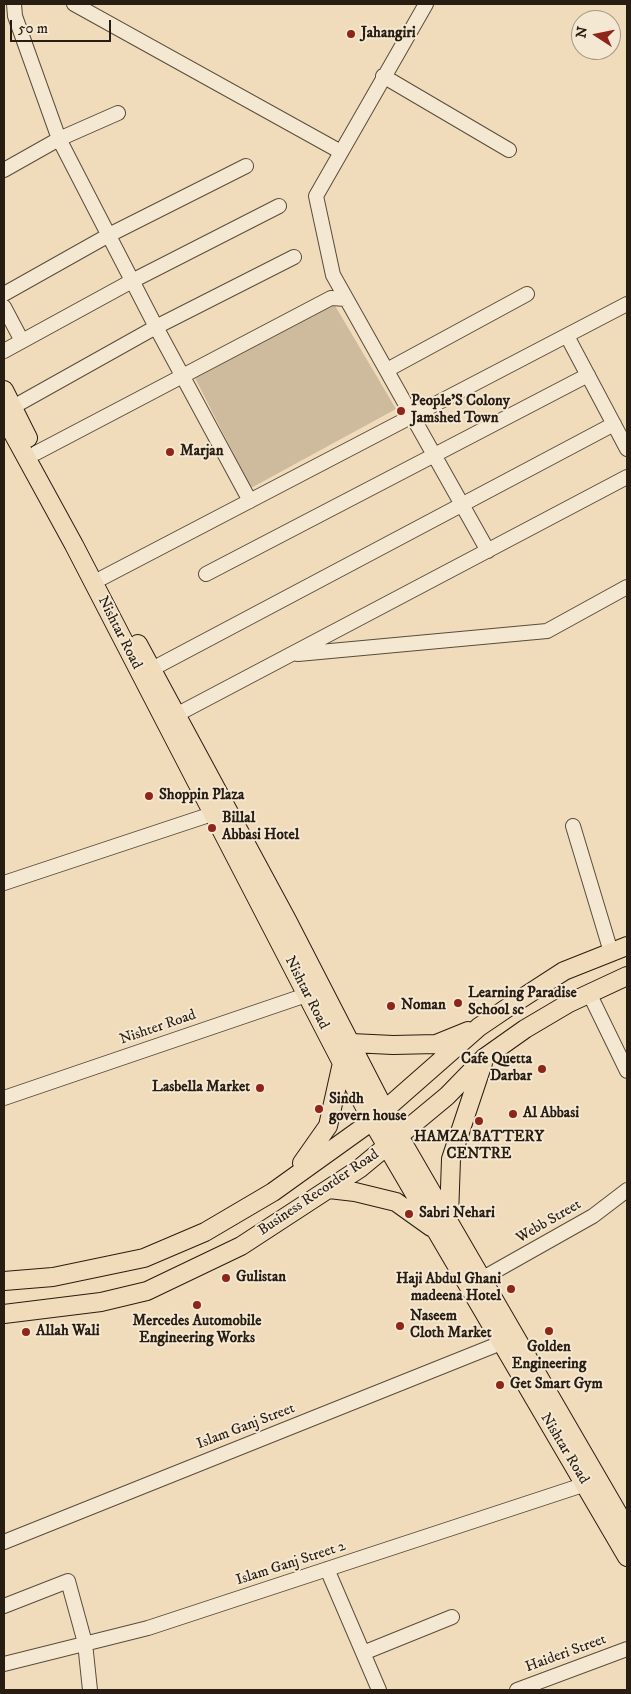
<!DOCTYPE html>
<html>
<head>
<meta charset="utf-8">
<style>
	body { margin:0 }
	#map { position:relative; width:631px; height:1694px; overflow:hidden; background:#f0dbba; font-family:"IM FELL DW Pica",serif }
	canvas { display:block }
	.frame { position:absolute; inset:0; border:5px solid #281d13; pointer-events:none }
	.north { position:absolute; left:571px; top:10px; width:50px; height:50px; box-sizing:border-box; background:#f5e8d2; border:1px solid #a39786; border-radius:50%; rotate:281deg; font-size:14px; font-weight:700; line-height:20px; text-align:center; color:#281d13 }
	.north::after { content:''; display:block; margin:auto; width:18px; height:22px; background:#8f2418; clip-path:polygon(50% 0,100% 100%,50% 72%,0 100%) }
	.scale { position:absolute; left:10px; top:20px; width:101px; height:22px; box-sizing:border-box; border:2px solid #281d13; border-top:0; padding-left:6px; font-size:15px; line-height:18px; white-space:nowrap; color:#281d13; -webkit-text-stroke:4px #f5e8d2; paint-order:stroke }
</style>
</head>
<body>
<div id="map">
<canvas width="631" height="1694"></canvas>
<div class="frame"></div>
<div class="north">N</div>
<div class="scale">50 m</div>
</div>
<script>
const context = document.querySelector('canvas').getContext('2d');
context.lineJoin = 'round';
function paint(path, color) { context.fillStyle = color; context.fill(path, 'evenodd'); }
function trace(path, color, width, dash) { context.strokeStyle = color; context.lineWidth = width; context.lineCap = dash ? 'butt' : 'round'; context.setLineDash(dash || []); context.stroke(path); }
function drawText(font, color, halo, rows, align = 'center') {
  context.font = font + ' "IM FELL DW Pica",serif'; context.lineWidth = 4; context.setLineDash([]); context.textBaseline = 'middle'; context.strokeStyle = halo; context.fillStyle = color; for (const [text, x, y, turn = 0] of rows) {
    context.save(); context.translate(x, y); context.rotate((+turn || 0) * Math.PI / 180); context.textAlign = isNaN(turn) ? turn : align; if (halo) context.strokeText(text, 0, 0); context.fillText(text, 0, 0); context.restore();
  }
}
paint(new Path2D(`
	M334 304 396 409 251 488 195 378Z`), '#cebb9e');
const minor = new Path2D(`
	M14 4 15 16 59 139 156 327 250 501
	M74 4 341 152
	M426 4 316 196 333 275 488 551
	M383 76 509 150
	M4 170 59 139 118 113
	M4 294 109 235 246 166
	M4 307 22 341
	M567 336 627 449
	M4 351 132 281 279 206
	M387 370 527 294
	M13 407 156 327 294 257
	M36 453 331 298 346 299
	M206 574 588 375
	M102 578 627 304
	M298 654 547 631 627 587
	M152 669 614 424
	M176 715 627 477
	M573 826 611 952
	M4 883 221 811
	M589 993 627 1071
	M4 1098 315 992
	M483 1278 593 1216 627 1190
	M4 1542 501 1343
	M327 1569 379 1690
	M4 1606 68 1581 85 1643 90 1690
	M363 1653 452 1617
	M4 1664 148 1628 586 1484
	M517 1690 627 1649`);
const major = new Path2D(`
	M4 390 28 438
	M4 417 74 545 372 1121 627 1557
	M138 644 287 920 392 1124 627 1529
	M351 1043 393 1045 436 1044 468 1031
	M302 1163 328 1126 342 1063
	M329 1189 355 1192 396 1202 431 1227
	M449 1217 451 1159 483 1063
	M4 1281 53 1277 144 1258 205 1232 273 1192 372 1121 479 1027 513 1004 564 971 627 946
	M4 1314 101 1302 147 1291 241 1246 359 1169 447 1096 484 1058 525 1029 569 1003 627 976`);
trace(minor, '#5a4c3d', 16);
trace(major, '#281d13', 20);
trace(minor, '#f5e8d2', 14);
trace(major, '#f0dbba', 18);
for (const [x, y, r, color] of [
	[351,34,5,"#8f2418"],
	[401,411,5,"#8f2418"],
	[170,452,5,"#8f2418"],
	[149,796,5,"#8f2418"],
	[212,828,5,"#8f2418"],
	[458,1003,5,"#8f2418"],
	[391,1006,5,"#8f2418"],
	[542,1069,5,"#8f2418"],
	[260,1088,5,"#8f2418"],
	[319,1109,5,"#8f2418"],
	[513,1114,5,"#8f2418"],
	[479,1121,5,"#8f2418"],
	[409,1214,5,"#8f2418"],
	[226,1278,5,"#8f2418"],
	[511,1289,5,"#8f2418"],
	[197,1305,5,"#8f2418"],
	[400,1326,5,"#8f2418"],
	[549,1331,5,"#8f2418"],
	[26,1332,5,"#8f2418"],
	[500,1385,5,"#8f2418"]
]) { const dot = new Path2D(); dot.arc(x, y, r, 0, 2 * Math.PI); context.fillStyle = color; context.fill(dot); trace(dot, '#f5e8d2', 2); }
drawText('bold 15px', '#281d13', '#f5e8d2', [
	["Jahangiri",361,34],
	["People'S Colony",411,402],
	["Jamshed Town",411,419],
	["Marjan",180,452],
	["Shoppin Plaza",159,796],
	["Billal",222,819],
	["Abbasi Hotel",222,836],
	["Learning Paradise",468,994],
	["School sc",468,1011],
	["Noman",401,1006],
	["Cafe Quetta",532,1060,"right"],
	["Darbar",532,1077,"right"],
	["Lasbella Market",250,1088,"right"],
	["Sindh",329,1100],
	["govern house",329,1117],
	["Al Abbasi",523,1114],
	["HAMZA BATTERY",479,1138,"center"],
	["CENTRE",479,1155,"center"],
	["Sabri Nehari",419,1214],
	["Gulistan",236,1278],
	["Haji Abdul Ghani",501,1280,"right"],
	["madeena Hotel",501,1297,"right"],
	["Naseem",410,1317],
	["Cloth Market",410,1334],
	["Mercedes Automobile",197,1322,"center"],
	["Engineering Works",197,1339,"center"],
	["Allah Wali",36,1332],
	["Golden",549,1348,"center"],
	["Engineering",549,1365,"center"],
	["Get Smart Gym",510,1385]
], 'left');
drawText('15px', '#281d13', '#f5e8d2', [
	["Nishtar Road",119,633,63],
	["Nishtar Road",306,993,63],
	["Nishter Road",158,1028,-19],
	["Business Recorder Road",319,1193,-34],
	["Webb Street",549,1222,-30],
	["Islam Ganj Street",246,1427,-21],
	["Nishtar Road",564,1449,59],
	["Islam Ganj Street 2",291,1564,-18],
	["Haideri Street",566,1654,-20]
]);
</script>
</body>
</html>
